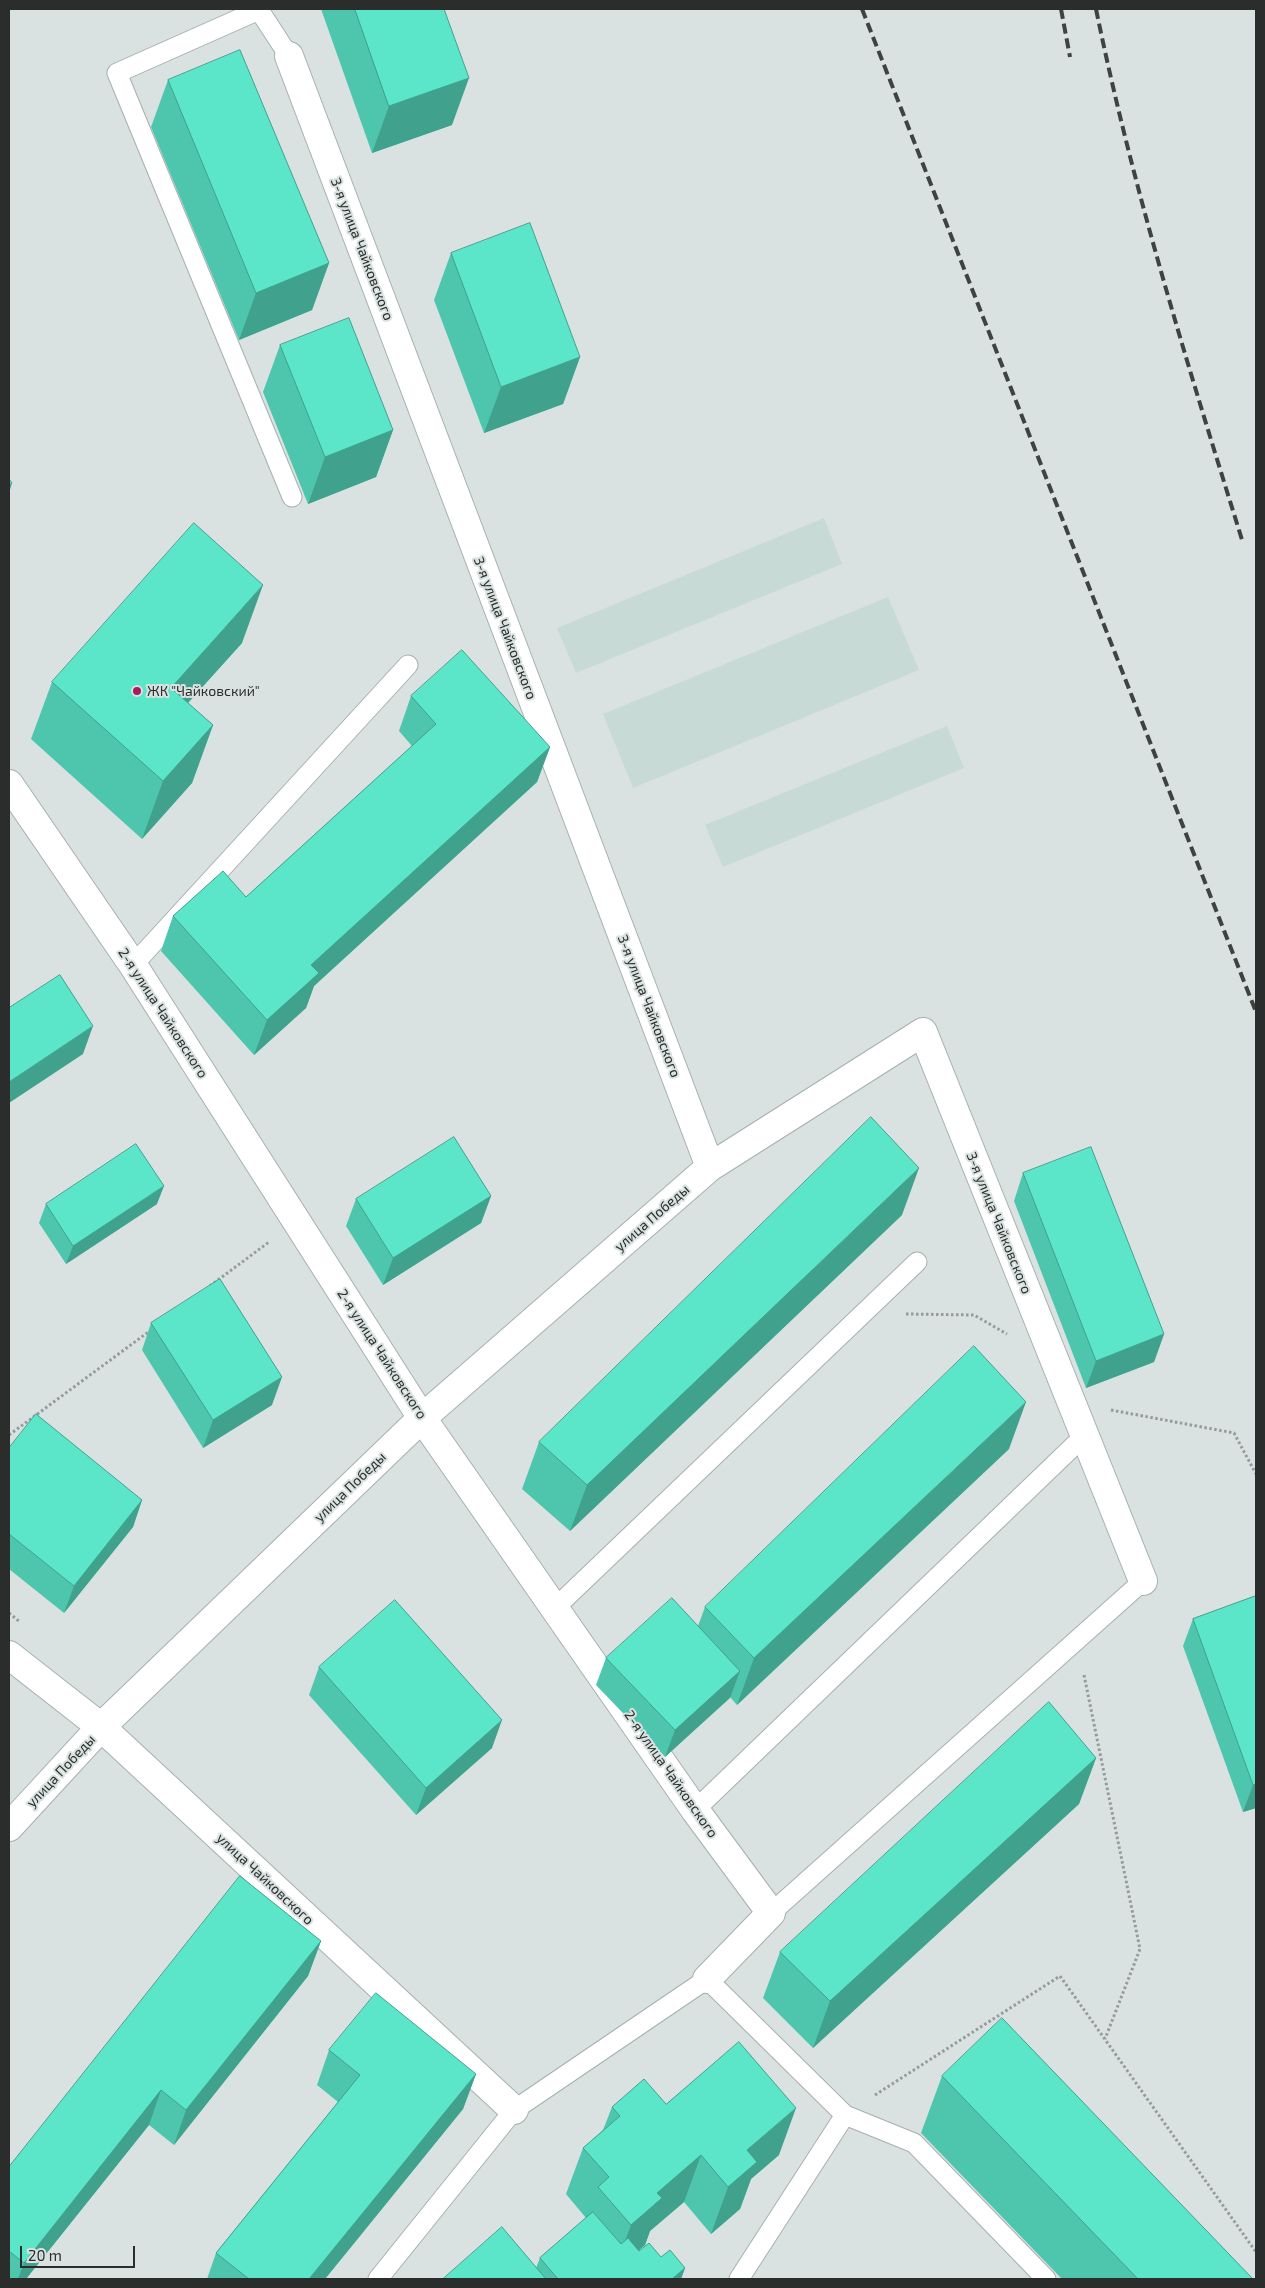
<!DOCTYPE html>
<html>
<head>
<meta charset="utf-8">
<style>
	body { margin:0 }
	#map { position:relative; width:1265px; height:2288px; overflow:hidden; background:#d9e2e0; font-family:"Exo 2",sans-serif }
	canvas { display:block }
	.frame { position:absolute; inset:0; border:10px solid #2a2d2c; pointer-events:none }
	.scale { position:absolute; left:20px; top:2246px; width:115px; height:22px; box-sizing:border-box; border:2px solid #2a2d2c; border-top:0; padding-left:6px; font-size:15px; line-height:18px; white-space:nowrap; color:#2a2d2c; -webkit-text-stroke:4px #d9e2e0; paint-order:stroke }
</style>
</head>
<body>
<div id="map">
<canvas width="1265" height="2288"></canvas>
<div class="frame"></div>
<div class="scale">20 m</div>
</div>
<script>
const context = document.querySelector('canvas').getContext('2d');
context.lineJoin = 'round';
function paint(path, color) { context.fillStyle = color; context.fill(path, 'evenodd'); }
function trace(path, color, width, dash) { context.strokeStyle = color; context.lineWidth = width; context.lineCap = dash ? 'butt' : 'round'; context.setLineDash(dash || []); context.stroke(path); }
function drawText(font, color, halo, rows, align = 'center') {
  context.font = font + ' "Exo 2",sans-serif'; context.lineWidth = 4; context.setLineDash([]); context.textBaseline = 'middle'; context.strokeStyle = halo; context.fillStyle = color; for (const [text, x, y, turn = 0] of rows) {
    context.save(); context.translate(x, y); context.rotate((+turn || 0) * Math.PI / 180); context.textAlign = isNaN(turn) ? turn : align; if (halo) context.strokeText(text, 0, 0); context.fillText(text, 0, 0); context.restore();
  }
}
paint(new Path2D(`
	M824 518 842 564 576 673 557 628Z
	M888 597 919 670 633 788 603 714Z
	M947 726 964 768 723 867 705 825Z`), '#c8dad5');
const lane = new Path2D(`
	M289 56 259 10 117 73 292 497
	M133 965 408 665
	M555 1608 917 1262
	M695 1810 1085 1435
	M771 1913 1143 1581
	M378 2279 514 2110 707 1979 845 2115 914 2143 1046 2279
	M739 2279 845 2115`);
const street = new Path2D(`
	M289 56 710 1167
	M9 784 133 965 422 1418 695 1810 771 1913 707 1979
	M9 1655 101 1727 514 2110
	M9 1827 101 1727 422 1418 710 1167 923 1032 1143 1581`);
trace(lane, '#a7b0ae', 21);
trace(street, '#a7b0ae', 30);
trace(new Path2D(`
	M210 1286 269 1242
	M906 1314 974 1315 1007 1334
	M1111 1410 1234 1433 1256 1474
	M9 1435 151 1330
	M9 1613 20 1622
	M1084 1675 1140 1949 1105 2039
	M875 2095 1060 1976 1256 2252`), '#959b9a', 3, [2.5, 2.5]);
trace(lane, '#fff', 19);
trace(street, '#fff', 28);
trace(new Path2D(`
	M862 9 1256 1012
	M1061 9 1070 57
	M1096 9C1133 190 1188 366 1243 543`), '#3e4241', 4, [10, 5]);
paint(new Path2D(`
	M321 9H444L452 125 372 153Z
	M168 80 329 263 312 310 239 340 151 127Z
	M451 253 580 357 563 404 484 433 434 300Z
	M280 345 393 430 376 477 308 504 263 392Z
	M242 643 188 703 213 725 192 783 142 839 31 739 52 682Z
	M411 696 550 747 537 782 314 986 306 1008 254 1055 161 951 173 916 246 897 412 746 399 731Z
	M1023 1173 1164 1334 1154 1362 1086 1388 1014 1201Z
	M491 1196 481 1223 383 1285 346 1226 356 1199Z
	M46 1204H157L66 1264 39 1223Z
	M902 1215 570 1531 522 1489 539 1442Z
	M151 1323 272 1405 203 1448 142 1350Z
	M9 1448 142 1500 133 1527 64 1613 9 1569Z
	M1009 1449 737 1705 730 1697 665 1757 596 1685 606 1658 698 1626 705 1607Z
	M1256 1596V1808L1243 1812 1183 1646 1193 1619Z
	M319 1667 492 1748 416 1815 309 1695Z
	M1096 1758 1079 1804 813 2048 763 1998 780 1952Z
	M321 1941 308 1976 174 2145 149 2125 26 2279H9V2167Z
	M329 2050 476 2074 463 2109 325 2279H207L216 2253 338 2102 317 2085Z
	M942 2076 1253 2279H1062L921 2133Z
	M666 2104 779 2155 751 2179 740 2209 711 2234 684 2202 650 2231 645 2245 639 2250 661 2257 685 2268 681 2279H443L536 2268 540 2258 586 2218 566 2194 583 2148 603 2130 612 2107Z`), '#4ec6ae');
paint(new Path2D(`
	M469 78 452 125 372 153 389 106Z
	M329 263 312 310 239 340 256 293Z
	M580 357 563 404 484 433 501 387Z
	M393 430 376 477 308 504 325 457Z
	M12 483 9 493V486Z
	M263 585 242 643 150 745 171 688Z
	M213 725 192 783 142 839 163 781Z
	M550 747 537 782 314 986 306 1008 254 1055 267 1020 311 965Z
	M93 1026 83 1054 9 1103V1082Z
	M919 1168 902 1215 570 1531 587 1485Z
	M164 1186 157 1204 66 1264 73 1246Z
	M491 1196 481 1223 383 1285 393 1258Z
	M1164 1334 1154 1362 1086 1388 1096 1361Z
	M282 1377 272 1405 203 1448 213 1420Z
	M1026 1402 1009 1449 737 1705 754 1658Z
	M142 1500 133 1527 64 1613 74 1586Z
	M740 1671 730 1698 665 1757 675 1730Z
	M502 1720 492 1748 416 1815 426 1788Z
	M1096 1758 1079 1804 813 2048 830 2001Z
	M1256 1784V1808L1243 1812 1253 1785Z
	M321 1941 308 1976 174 2145 186 2110Z
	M476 2074 463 2109 325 2279H309Z
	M161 2090 149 2125 26 2279H18L24 2263Z
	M796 2108 779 2155 751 2179 740 2209 711 2234 728 2187 747 2150Z
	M701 2155 684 2202 650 2231 645 2245 614 2271 631 2225 657 2193Z
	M685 2268 681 2279H672Z`), '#40a18d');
const building = new Path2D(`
	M355 9H444L469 78 389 106Z
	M240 50 329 263 256 293 168 80Z
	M530 223 580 357 501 387 451 253Z
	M349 318 393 430 325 457 280 345Z
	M9 479 12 483 9 486Z
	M194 523 263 585 171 688 213 725 163 781 52 682Z
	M462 650 550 747 311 965 319 973 267 1020 173 916 223 871 246 897 436 724 411 696Z
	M60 975 93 1026 9 1082V1008Z
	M871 1117 919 1168 587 1485 539 1442Z
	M454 1137 491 1196 393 1258 356 1199Z
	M136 1144 164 1186 73 1246 46 1204Z
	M1091 1147 1164 1334 1096 1361 1023 1173Z
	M220 1279 282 1377 213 1420 151 1323Z
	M974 1346 1026 1402 754 1658 705 1607Z
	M36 1414 142 1500 74 1586 9 1534V1448Z
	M1256 1596V1784L1253 1785 1193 1619Z
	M672 1598 740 1671 675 1730 606 1658Z
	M395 1600 502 1720 426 1788 319 1667Z
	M1049 1702 1096 1758 830 2001 780 1952Z
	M240 1876 321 1941 186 2110 161 2090 24 2263 9 2251V2167Z
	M376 1993 476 2074 309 2279H249L216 2253 360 2075 329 2050Z
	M1002 2018 1253 2279H1138L942 2076Z
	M739 2042 796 2108 747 2150 757 2162 728 2187 701 2155 657 2193 662 2198 631 2225 598 2187 609 2177 583 2148 620 2116 612 2107 644 2079 666 2104Z
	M593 2212 621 2244 628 2238 639 2251 649 2243 661 2257 670 2250 685 2268 672 2279H558L540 2258Z
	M502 2227 546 2279H443Z`);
paint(building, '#5be6ca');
trace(building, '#40a18d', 1);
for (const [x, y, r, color] of [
	[137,691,5,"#a71b5f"]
]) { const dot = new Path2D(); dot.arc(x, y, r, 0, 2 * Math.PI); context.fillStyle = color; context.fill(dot); trace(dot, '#d9e2e0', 2); }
drawText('14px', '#2a2d2c', '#d9e2e0', [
	["3-я улица Чайковского",362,249,69],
	["3-я улица Чайковского",505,628,69],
	["3-я улица Чайковского",649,1006,69],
	["2-я улица Чайковского",163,1013,57],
	["улица Победы",652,1218,-41],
	["3-я улица Чайковского",999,1223,68],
	["2-я улица Чайковского",382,1354,57],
	["улица Победы",350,1487,-44],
	["улица Победы",61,1771,-47],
	["2-я улица Чайковского",671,1774,55],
	["улица Чайковского",265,1879,43]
]);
drawText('14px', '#2a2d2c', '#d9e2e0', [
	["ЖК \"Чайковский\"",147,691]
], 'left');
</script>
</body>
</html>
